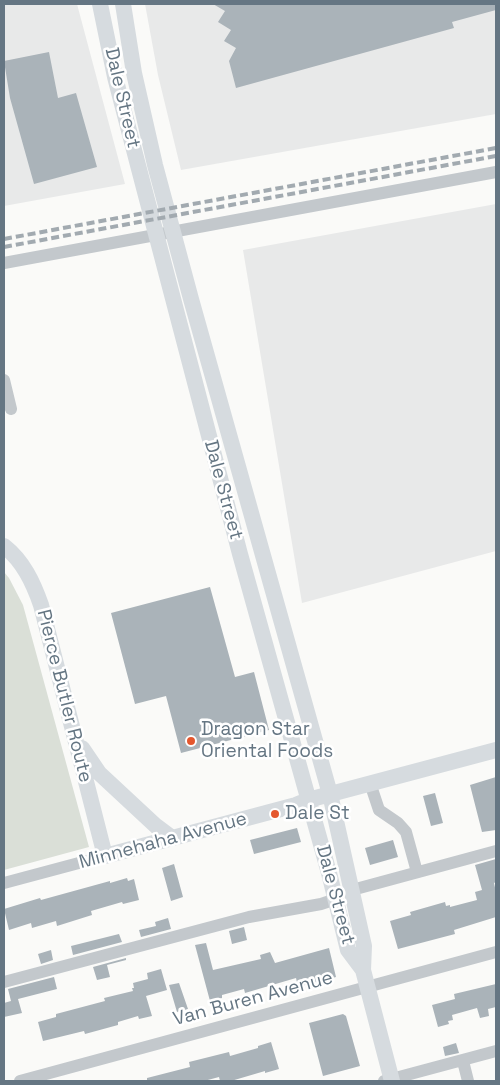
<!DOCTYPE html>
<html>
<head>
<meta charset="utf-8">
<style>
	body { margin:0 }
	#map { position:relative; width:500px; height:1085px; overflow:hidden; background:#fafaf8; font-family:"Space Grotesk",sans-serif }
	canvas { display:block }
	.frame { position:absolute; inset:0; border:5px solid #657683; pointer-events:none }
</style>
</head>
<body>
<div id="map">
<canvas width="500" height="1085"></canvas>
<div class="frame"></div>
</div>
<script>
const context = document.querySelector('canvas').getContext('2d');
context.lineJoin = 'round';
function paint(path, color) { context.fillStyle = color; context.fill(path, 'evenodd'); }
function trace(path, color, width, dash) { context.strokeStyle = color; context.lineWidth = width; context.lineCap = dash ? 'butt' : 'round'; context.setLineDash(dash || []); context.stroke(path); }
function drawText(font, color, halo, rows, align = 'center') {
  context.font = font + ' "Space Grotesk",sans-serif'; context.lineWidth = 5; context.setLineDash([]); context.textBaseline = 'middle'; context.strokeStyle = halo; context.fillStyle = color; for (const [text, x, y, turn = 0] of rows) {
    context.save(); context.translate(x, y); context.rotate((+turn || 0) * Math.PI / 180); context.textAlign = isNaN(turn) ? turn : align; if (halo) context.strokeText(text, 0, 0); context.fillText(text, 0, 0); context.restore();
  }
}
paint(new Path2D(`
	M4 4H77L125 184 4 206Z
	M145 4H496V114L181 170 158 75Z
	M496 204V551L302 603 243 250Z`), '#e8e9e9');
paint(new Path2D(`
	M4 572 9 578 23 605 89 847 4 870Z`), '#dadfd7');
paint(new Path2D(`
	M213 4H496V10L452 22 454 28 236 88 229 61 236 48 224 41 231 30 218 22 225 11Z
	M49 52 58 98 76 93 97 167 34 184 10 98 4 61Z
	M210 587 235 677 254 672 269 730 181 753 166 696 135 704 111 613Z
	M496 777V830L482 832 470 785Z
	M435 793 443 823 431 826 423 796Z
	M297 828 301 842 254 854 250 840Z
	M393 840 398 857 370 865 365 848Z
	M496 859V882L494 883 496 892V917L454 930 455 934 398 949 390 921 411 915 410 912 445 902 446 906 450 905V907L477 900 475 892 482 890 475 865Z
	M174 864 183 897 171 901 162 868Z
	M127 878 128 881 134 879 139 900 123 904 122 902 91 911 92 915 57 926 56 921 32 928 31 923 9 930 4 909 40 898 41 900 110 881V883Z
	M168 918 171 929 141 937 139 930 156 926 155 922Z
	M244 927 247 940 232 944 229 931Z
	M119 934 122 942 73 955 71 946Z
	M206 943 213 970 261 959 260 955 270 952 275 963 329 948 336 977 298 987 296 978 245 993 244 989 222 995V998L210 1001 195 945Z
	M51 950 53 960 41 964 38 954Z
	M126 958V960L107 965 110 977 97 980 93 967Z
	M161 969 167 990 146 996 152 1016 139 1019 138 1016 118 1022V1025L85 1034 84 1031 43 1041 38 1022 56 1017V1014L105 1001 104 998 133 991 132 988H134L133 983 148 979 147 973Z
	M54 977 57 989 18 999 22 1013 4 1017V1003L11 1001 8 989Z
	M179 983 188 1009 177 1012 169 985Z
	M496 984V1007L488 1009 489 1016 480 1018 477 1008 452 1015 453 1020 448 1021 449 1024 438 1027 432 1005 455 999 454 994Z
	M343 1014 346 1016 360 1066 323 1076 309 1023Z
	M271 1042 279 1069 265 1073V1071L231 1081H220L219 1077 204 1081H147V1078L190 1067 189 1062 229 1052 230 1056 258 1048V1046Z
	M456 1043 459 1053 445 1056 443 1047Z`), '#aab3b9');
trace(new Path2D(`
	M4 263 496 172
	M4 380 11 409
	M370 783 379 810 398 823 406 832 417 872
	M4 883 105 856
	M352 890 496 851
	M4 982 249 917 321 904 336 899
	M463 1061 468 1081
	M20 1081 496 952
	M384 1081 496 1051`), '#c3c8cc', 12);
trace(new Path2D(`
	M100 4 115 77 139 169 240 554 329 873 348 950 363 970
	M123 4 134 73 155 165 191 299 330 794 364 946 363 970 392 1081
	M4 546C23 561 33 582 41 605L105 856 296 805 308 800 496 750
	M82 748 99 773 156 826 172 838`), '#d6dbdf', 16);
trace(new Path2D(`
	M4 239 496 148
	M4 247 496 156`), '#a2aab0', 4, [8, 4]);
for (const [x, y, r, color] of [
	[191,741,5,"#e4572e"],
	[275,814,5,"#e4572e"]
]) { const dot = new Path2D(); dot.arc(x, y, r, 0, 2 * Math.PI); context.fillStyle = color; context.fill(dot); trace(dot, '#fff', 2); }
drawText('19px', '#657683', '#fff', [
	["Dale Street",122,98,77],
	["Dale Street",223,490,75],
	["Pierce Butler Route",64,696,76],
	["Minnehaha Avenue",163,841,-15],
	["Dale Street",335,895,75],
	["Van Buren Avenue",253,999,-15]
]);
drawText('19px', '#657683', '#fff', [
	["Dragon Star",201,730],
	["Oriental Foods",201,752],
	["Dale St",285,814]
], 'left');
</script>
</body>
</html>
